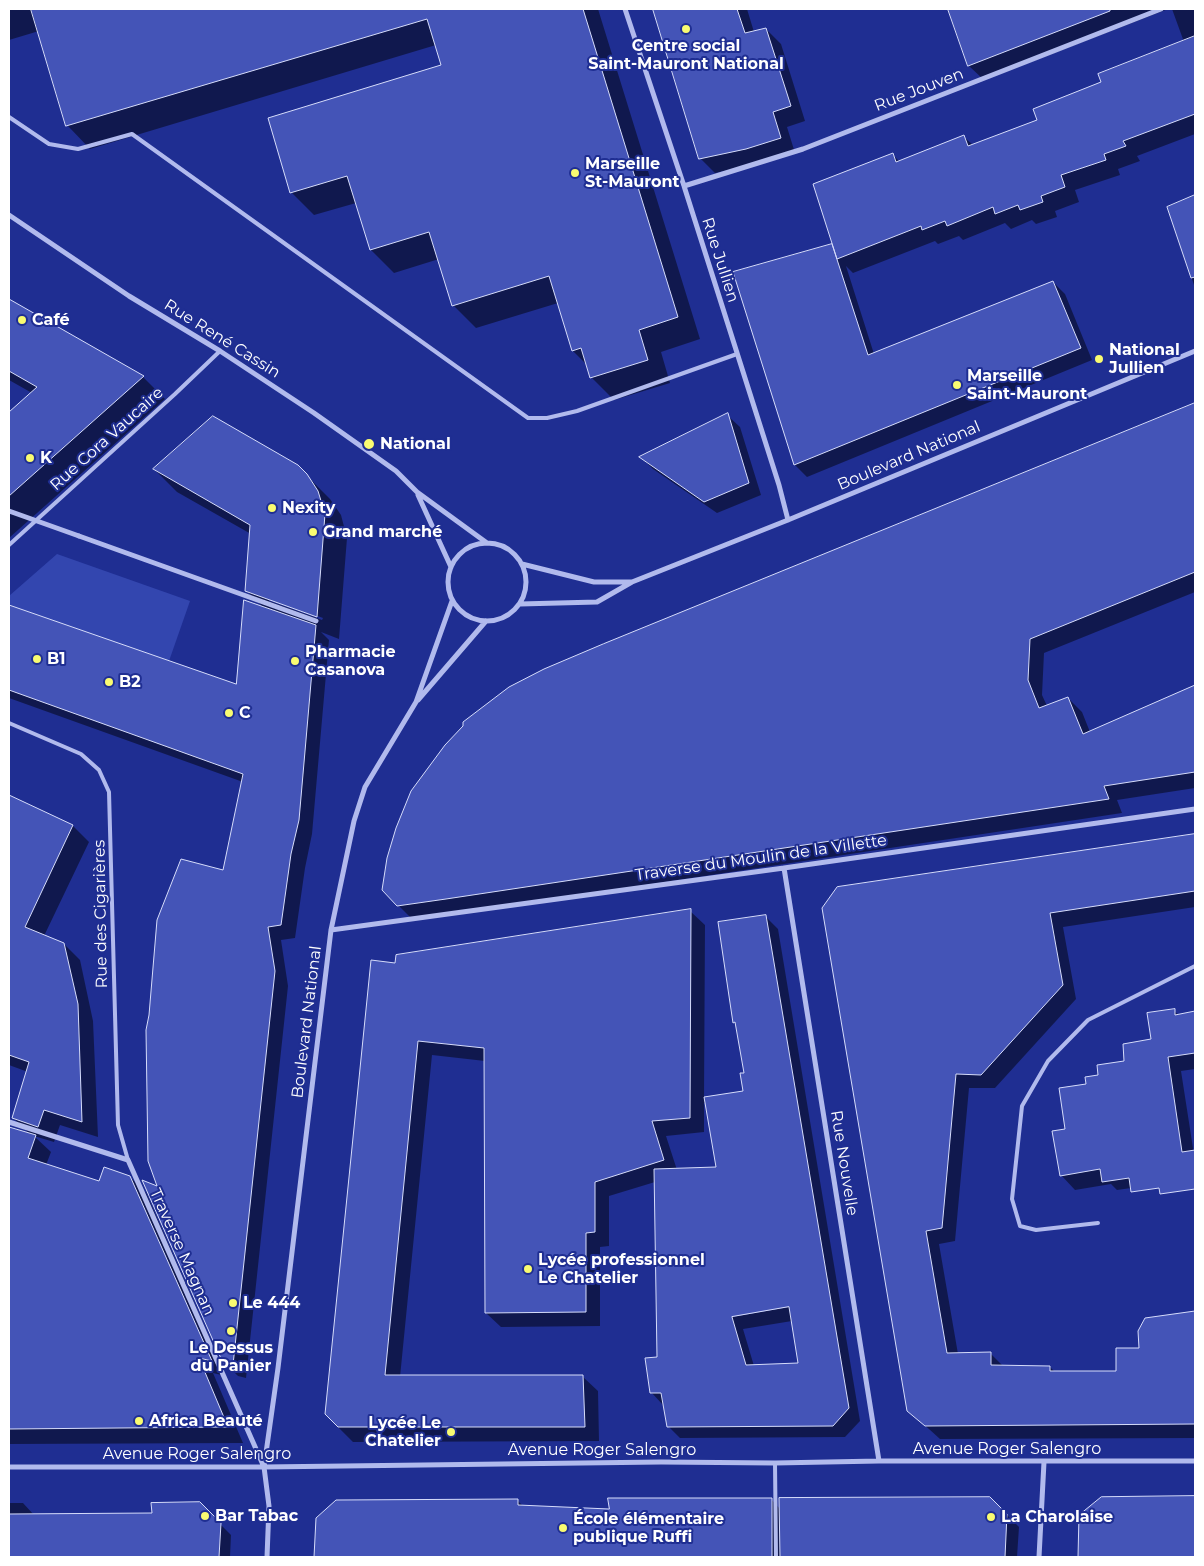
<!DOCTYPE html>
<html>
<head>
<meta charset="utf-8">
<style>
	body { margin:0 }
	#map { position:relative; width:1204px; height:1566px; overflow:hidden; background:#1f2e92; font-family:Montserrat,sans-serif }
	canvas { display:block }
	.frame { position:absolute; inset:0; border:10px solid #fff; pointer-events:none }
</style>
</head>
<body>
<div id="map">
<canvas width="1204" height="1566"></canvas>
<div class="frame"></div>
</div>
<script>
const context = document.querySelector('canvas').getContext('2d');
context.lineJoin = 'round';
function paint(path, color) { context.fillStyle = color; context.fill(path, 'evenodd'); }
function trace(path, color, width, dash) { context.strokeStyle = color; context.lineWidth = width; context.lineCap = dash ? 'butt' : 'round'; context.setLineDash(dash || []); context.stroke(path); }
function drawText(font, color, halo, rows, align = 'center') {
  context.font = font + ' Montserrat,sans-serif'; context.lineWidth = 4; context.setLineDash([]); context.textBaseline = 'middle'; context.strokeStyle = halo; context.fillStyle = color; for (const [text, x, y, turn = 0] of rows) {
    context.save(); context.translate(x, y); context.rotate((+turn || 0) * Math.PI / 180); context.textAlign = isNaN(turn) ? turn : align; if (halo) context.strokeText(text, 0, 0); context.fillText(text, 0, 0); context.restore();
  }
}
paint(new Path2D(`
	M57 554 190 601 169 661 9 605V596Z`), '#3346af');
paint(new Path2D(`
	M9 9H598L700 339 661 352 670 383 614 400 591 377 588 366 573 351 558 303 476 328 453 305 439 259 394 273 371 250 356 203 314 215 291 192 442 66 436 45 90 149 68 126 39 31 9 40Z
	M654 9H747L754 32 766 29 781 44 805 121 787 127 795 153 761 163 715 173 700 158Z
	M950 9H1168L984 80 969 66Z
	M1172 9H1195V134L1137 156 1140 161 1118 169 1120 175 1075 190 1079 202 1055 211 1057 217 1036 224 1032 220 1011 229 1005 223 963 240 959 236 938 244 935 241 853 273 846 266 874 354 1053 282 1065 294 1092 360 807 477 795 465 735 273 832 246 835 249 893 155 900 162 964 137 973 145 1038 120 1103 83 1184 42Z
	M1195 196V288L1168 207Z
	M9 301 143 377 165 399 9 538V413L32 393 9 380Z
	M1195 404V592L1044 653 1042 695 1047 706 1068 698 1082 712 1090 732 1195 686V788L1117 800 1122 813 413 920 383 890 603 645Z
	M727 415 740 427 761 495 717 513 653 469 641 457Z
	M297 466 330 499 341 515 347 538 339 639 321 632 329 640 312 834 305 868 295 938 281 940 288 986 246 1378 238 1376 224 1362 159 1188 243 782 9 698V607L237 686 264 608 246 590 251 534 177 492 154 469ZM269 598 323 618 322 620 269 601Z
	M9 797 73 826 89 842 44 936 64 944 80 960 93 1021 98 1137 60 1125 54 1142 34 1136 51 1152 46 1165 100 1183 130 1177 146 1193 226 1376 213 1373 243 1443 9 1444V1131L10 1128 30 1134 13 1118 28 1072 9 1065Z
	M1195 835V907L1063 927 1076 999 995 1088H969L955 1241 939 1244 958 1354 990 1353 1004 1367H1050L1055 1372H1117L1140 1349 1145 1319 1195 1312V1438L940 1439 908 1410 838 888Z
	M690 911 705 925 704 1098 744 1093 745 1074 737 1025 734 1022 765 916 778 929 860 1421 845 1437 680 1438 668 1426 663 1405 651 1392 658 1358 655 1182 609 1196V1246L600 1247V1326L501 1327 486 1313 485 1061 432 1055 400 1377H583L598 1391 599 1441 353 1442 338 1427 396 964ZM704 1103H706L717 1169 677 1170 666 1136 704 1132ZM792 1321 800 1365 754 1366 743 1329Z
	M1174 1011 1179 1015 1195 1013V1069L1181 1071 1195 1161V1179L1117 1190 1111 1184 1075 1190 1061 1175 1067 1130 1088 1085 1100 1076 1126 1062 1152 1040Z
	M1195 1497V1557H1078L1080 1516 1101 1498Z
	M990 1498 1019 1527 1017 1557H316L317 1519 518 1501 523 1506 610 1511 771 1499 780 1509Z
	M9 1503H23L34 1515 153 1514 199 1503 231 1535 230 1557H9Z`), '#0007');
const building = new Path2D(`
	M31 9H583L678 317 639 330 648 360 590 378 581 348 572 351 549 276 452 306 429 232 370 250 347 176 290 193 268 118 441 65 427 19 66 126Z
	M653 9H737L745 33 766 28 791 106 773 112 781 138 746 149 699 159Z
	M948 9H1110V11L968 66Z
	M1195 36V114L1123 141 1126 146 1104 154 1106 160 1061 175 1065 187 1041 196 1043 202 1020 210 1018 205 995 214 993 207 947 226 945 221 922 230 921 226 837 259 813 184 893 153 896 162 964 135 968 146 1037 120 1033 109 1101 82 1098 74Z
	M1195 195V277L1191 278 1167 207Z
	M832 244 868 355 1053 281 1081 348 794 465 733 272Z
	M9 299 144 376 9 496V412L37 387 9 371Z
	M1195 403V572L1030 639 1028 680 1039 708 1068 697 1083 734 1195 685V772L1104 786 1109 799 446 899 397 906 382 890 387 858 396 828 411 791 445 745 463 726V722L509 687 544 669 603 644Z
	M728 413 749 483 704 502 639 457Z
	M213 416 298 465 307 474 318 491 325 514 317 617 245 591 250 525 153 469Z
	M244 600 316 625 299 820 291 854 281 925 268 927 275 971 233 1365 223 1363 142 1180 157 1186 148 1161 146 1030 149 1015 157 920 181 859 223 870 243 774 9 690V605L236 684Z
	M9 795 73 825 25 927 64 943 78 1004 82 1122 44 1110 38 1127 12 1118 29 1062 9 1055Z
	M1195 834V891L1050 913 1063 985 981 1075 956 1074 942 1228 926 1231 947 1353 991 1352V1365L1050 1366V1371H1116V1348H1139L1138 1331 1145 1318 1195 1311V1424L925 1426 907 1411 822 908 837 887Z
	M691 909 690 1118 652 1121 664 1160 595 1182V1232L586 1233V1312L485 1313 484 1048 418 1041 385 1375H583L585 1427H338L325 1414 371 960 395 963 396 955Z
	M766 915 849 1408 833 1426 667 1427 661 1393H650L645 1358 657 1357 654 1169 716 1167 704 1097 743 1091 740 1073H744L735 1022 733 1023 718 922ZM789 1307 798 1363 746 1365 732 1317Z
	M1175 1009V1015L1195 1011V1053L1168 1057 1182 1152 1195 1150V1189L1160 1194 1159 1188 1131 1192 1129 1178 1102 1182 1100 1169 1060 1176 1052 1131 1065 1129 1059 1088 1086 1084 1085 1077 1098 1075 1097 1065 1124 1061 1123 1044 1151 1039 1147 1013Z
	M9 1127 36 1135 28 1158 99 1181 104 1167 130 1176 212 1361 199 1358 228 1427 9 1429Z
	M1195 1496V1557H1078L1079 1515 1101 1497Z
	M990 1497 1007 1514 1005 1557H780L779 1498Z
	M608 1498H772V1557H314L316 1518 336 1500 518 1499V1505L609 1509Z
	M200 1502 221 1523 219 1557H9V1514L152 1513 151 1503Z`);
paint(building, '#4454b7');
trace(building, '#d6dcfa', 1);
trace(new Path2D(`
	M9 117 49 144 78 149 132 134 528 418H547L577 411 737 354
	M9 545 175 394 220 351
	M9 723 81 754 99 770 109 792 118 1125 128 1160
	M1098 1223 1036 1230 1020 1226 1012 1199 1022 1106 1048 1061 1088 1020 1195 966
	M775 1463 776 1557`), '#b1baed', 4);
trace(new Path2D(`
	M625 9 684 186 779 485 788 520
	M684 186 803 149 1161 9
	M9 215 129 296 220 351 314 413 396 471 417 492 487 543
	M418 495 451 567
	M79 536 316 621
	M448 582a39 39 0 1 1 78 0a39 39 0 1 1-78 0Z
	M522 564 594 582H631
	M520 604 597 602 632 582 788 520 1195 351
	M418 700 486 621
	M784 868 879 1461
	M331 930 784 868 1195 809
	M9 1122 128 1160 264 1467
	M9 1467H264L661 1462 775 1463 879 1461H1195
	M267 1557 269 1506 264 1467 278 1368 331 930 354 821 365 787 416 702 452 601
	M1039 1557 1044 1462`), '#b1baed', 5);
trace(new Path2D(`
	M9 511 79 536`), '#b1baed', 5);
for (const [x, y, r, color] of [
	[686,29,5,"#f9fb71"],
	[575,173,5,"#f9fb71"],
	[22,320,5,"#f9fb71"],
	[1099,359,5,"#f9fb71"],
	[957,385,5,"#f9fb71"],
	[369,444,6,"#f9fb71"],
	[30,458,5,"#f9fb71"],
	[272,508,5,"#f9fb71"],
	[313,532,5,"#f9fb71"],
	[37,659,5,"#f9fb71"],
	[295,661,5,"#f9fb71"],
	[109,682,5,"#f9fb71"],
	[229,713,5,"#f9fb71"],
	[528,1269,5,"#f9fb71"],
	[233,1303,5,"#f9fb71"],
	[231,1331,5,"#f9fb71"],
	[139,1421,5,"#f9fb71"],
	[451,1432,5,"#f9fb71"],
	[205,1516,5,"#f9fb71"],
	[991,1517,5,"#f9fb71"],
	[563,1528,5,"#f9fb71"]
]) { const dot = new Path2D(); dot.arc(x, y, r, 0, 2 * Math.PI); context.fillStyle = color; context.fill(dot); trace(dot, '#1f2e92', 2); }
drawText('bold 16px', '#fff', '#1f2e92', [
	["Centre social",686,46,"center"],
	["Saint-Mauront National",686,64,"center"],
	["Marseille",585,164],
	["St-Mauront",585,182],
	["Café",32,320],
	["National",1109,350],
	["Jullien",1109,368],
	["Marseille",967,376],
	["Saint-Mauront",967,394],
	["National",380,444],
	["K",40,458],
	["Nexity",282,508],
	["Grand marché",323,532],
	["Pharmacie",305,652],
	["Casanova",305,670],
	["B1",47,659],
	["B2",119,682],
	["C",239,713],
	["Lycée professionnel",538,1260],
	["Le Chatelier",538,1278],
	["Le 444",243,1303],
	["Le Dessus",231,1348,"center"],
	["du Panier",231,1366,"center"],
	["Africa Beauté",149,1421],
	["Lycée Le",441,1423,"right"],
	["Chatelier",441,1441,"right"],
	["Bar Tabac",215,1516],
	["La Charolaise",1001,1517],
	["École élémentaire",573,1519],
	["publique Ruffi",573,1537]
], 'left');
drawText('16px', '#fff', '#1f2e92', [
	["Rue Jouven",919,90,-21],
	["Rue Jullien",720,260,72],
	["Rue René Cassin",222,339,32],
	["Rue Cora Vaucaire",107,439,-42],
	["Boulevard National",909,456,-23],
	["Traverse du Moulin de la Villette",761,858,-8],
	["Rue des Cigarières",101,914,-91],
	["Boulevard National",307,1022,-83],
	["Rue Nouvelle",844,1163,81],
	["Traverse Magnan",182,1252,66],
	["Avenue Roger Salengro",1007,1449],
	["Avenue Roger Salengro",602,1450],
	["Avenue Roger Salengro",197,1454]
]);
</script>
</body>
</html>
